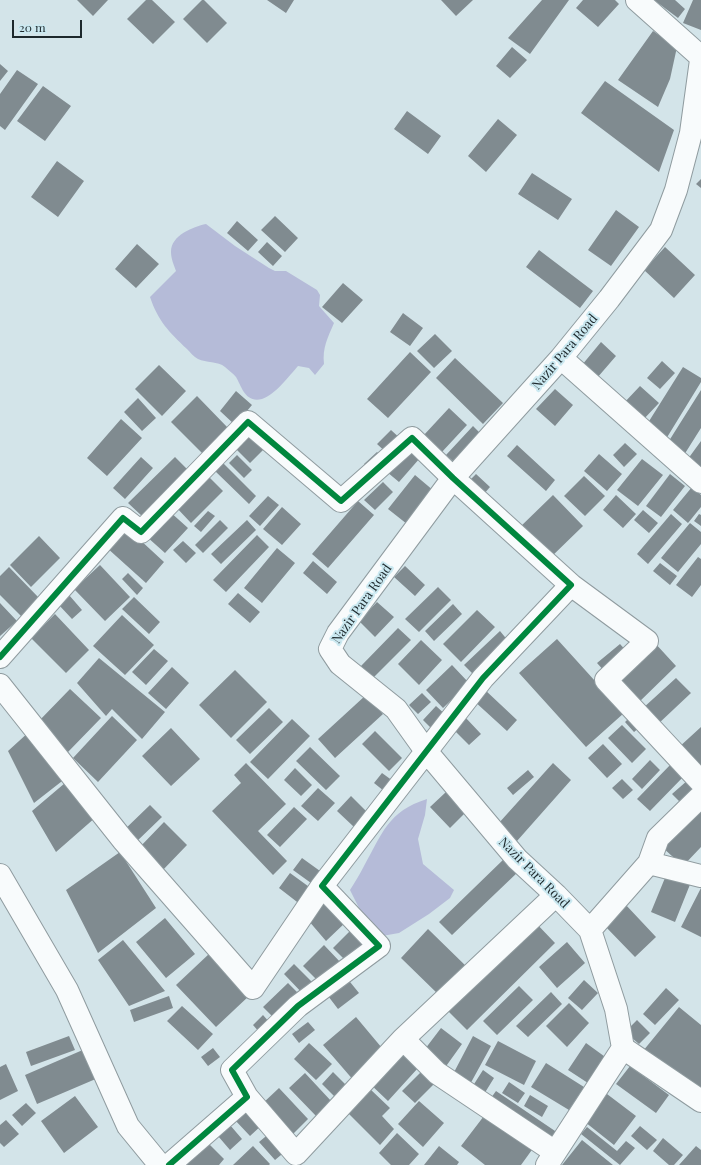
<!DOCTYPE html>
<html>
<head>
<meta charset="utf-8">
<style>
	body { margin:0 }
	#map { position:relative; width:701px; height:1165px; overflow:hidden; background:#d3e4e9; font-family:"Playfair Display",serif }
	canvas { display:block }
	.scale { position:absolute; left:12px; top:20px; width:70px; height:18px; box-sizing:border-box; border:2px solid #1d282c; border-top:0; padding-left:5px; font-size:12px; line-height:14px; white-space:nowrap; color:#1d282c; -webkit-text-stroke:3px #cbe9f1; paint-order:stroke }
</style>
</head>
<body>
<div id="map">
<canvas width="701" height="1165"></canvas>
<div class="scale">20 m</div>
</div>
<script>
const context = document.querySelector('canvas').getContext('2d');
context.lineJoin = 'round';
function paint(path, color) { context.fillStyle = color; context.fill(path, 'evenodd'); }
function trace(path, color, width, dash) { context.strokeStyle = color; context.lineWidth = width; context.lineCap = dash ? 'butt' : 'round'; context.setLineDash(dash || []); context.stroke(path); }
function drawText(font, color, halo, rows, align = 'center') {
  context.font = font + ' "Playfair Display",serif'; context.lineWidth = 4; context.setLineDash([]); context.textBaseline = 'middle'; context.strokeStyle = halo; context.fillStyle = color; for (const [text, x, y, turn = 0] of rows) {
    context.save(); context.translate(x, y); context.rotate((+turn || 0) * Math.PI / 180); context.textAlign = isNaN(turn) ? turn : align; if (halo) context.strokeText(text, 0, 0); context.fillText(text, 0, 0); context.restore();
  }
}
paint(new Path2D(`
	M206 224 235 246 269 268 275 271H286L317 290 320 295 319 306 334 323C328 337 322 348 324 364L315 375 309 368 298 366C289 376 275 395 262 399 245 403 242 387 236 377 233 373 228 370 225 367 218 361 206 363 198 359 194 357 190 352 187 349 169 332 158 321 150 297L176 271C174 265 171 259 171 252 171 235 193 227 206 224Z
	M427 799 425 815 418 839 423 864 454 890 450 898 429 914 399 933 382 936 363 916 350 890C355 882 360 874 364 866 382 834 388 811 427 799Z`), '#b5bbd8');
paint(new Path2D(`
	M77 0H108L93 16Z
	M146 0H152L175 22 153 44 127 19Z
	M202 0H204L227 23 207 43 183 19Z
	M267 0H294L286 13Z
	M441 0H473L456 16Z
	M542 0H569L530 54 508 38Z
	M583 0H615L619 4 598 27 576 8Z
	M654 0H675L685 9 678 18Z
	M693 0H701V30L683 23Z
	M653 31 677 47 670 79 658 107 618 80Z
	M512 47 527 60 510 78 496 66Z
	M0 64 8 71 0 81Z
	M17 70 38 84 5 130 0 126V94Z
	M605 81 674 130 659 172 581 113Z
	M43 86 71 106 45 141 17 121Z
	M407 111 441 136 428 154 394 129Z
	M498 119 517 135 486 172 468 156Z
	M57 161 84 181 58 217 31 197Z
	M532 173 572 199 558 220 518 194Z
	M701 179V188L696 184Z
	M616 210 639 227 611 266 588 250Z
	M275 216 298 238 285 252 261 230Z
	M237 221 258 240 248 251 227 233Z
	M267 242 282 256 273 266 258 252Z
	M137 244 159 264 136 288 115 269Z
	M665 247 695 275 674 298 644 270Z
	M539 250 593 291 580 308 526 267Z
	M343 283 363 300 342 323 322 307Z
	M403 313 423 328 410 346 390 332Z
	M435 334 452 351 434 368 417 351Z
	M601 342 616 356 597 378 582 365Z
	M410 352 431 372 388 418 367 399Z
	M455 358 503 403 483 424 436 378Z
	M662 361 675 373 660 389 647 378Z
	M159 365 186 391 162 416 135 389Z
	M683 367 701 378V382L666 439 646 426Z
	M640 386 659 403 642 421 623 404Z
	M555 389 573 405 555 426 536 409Z
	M701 390V428L684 455 667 444Z
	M236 391 252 405 235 425 220 411Z
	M197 396 229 429 204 455 171 422Z
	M138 398 156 418 142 431 124 412Z
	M449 408 467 425 441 453 423 436Z
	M121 419 142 438 107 476 87 458Z
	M473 426 482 435 455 463 446 455Z
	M391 430 403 441 390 456 377 444Z
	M248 431 265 448 250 463 233 446Z
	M701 441V469L685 463Z
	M625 443 637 454 624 467 613 455Z
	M517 445 555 480 546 491 507 456Z
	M408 448 420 458 399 482 387 472Z
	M377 452 384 459 371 472 364 464Z
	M599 454 622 474 607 491 584 471Z
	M237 455 252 470 244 478 229 463Z
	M141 457 153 468 125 499 113 488Z
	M175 457 189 471 143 517 128 503Z
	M642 459 663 475 638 506 617 490Z
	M222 462 256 496 249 504 214 470Z
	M206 474 223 491 191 523 175 506Z
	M476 474 490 487 483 495 469 481Z
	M670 474 685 486 661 517 646 506Z
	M415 475 434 491 407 524 388 509Z
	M584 476 605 496 585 516 564 496Z
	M383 482 393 492 375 510 364 500Z
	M692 487 701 495V507L688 523 673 510Z
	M553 495 583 526 548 560 518 529Z
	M616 495 636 514 623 528 603 510Z
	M268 496 279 505 260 526 249 516Z
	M358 501 374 515 328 568 312 554Z
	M282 507 301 524 282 545 263 529Z
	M643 510 658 523 649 533 634 520Z
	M169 511 188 528 165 553 146 536Z
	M208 511 215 516 201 532 194 526Z
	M671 514 682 524 648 564 637 554Z
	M699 514 701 515V526L694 521Z
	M220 520 228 528 203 553 195 545Z
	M247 520 256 530 221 564 211 554Z
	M690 523 701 532V544L678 572 661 558Z
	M125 526 164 562 146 583 106 547Z
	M257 535 269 547 226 592 213 580Z
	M39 536 60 558 31 587 10 565Z
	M183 541 196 553 186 563 173 550Z
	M277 548 295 563 262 603 244 588Z
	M698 557 701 559V585L692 597 676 585Z
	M313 561 337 582 327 594 303 573Z
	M660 563 677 576 670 585 653 571Z
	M100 565 130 597 105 621 74 589Z
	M405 566 425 585 415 596 394 577Z
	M9 567 39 598 21 616 0 595V576Z
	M128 573 143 588 137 595 122 579Z
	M438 587 451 600 419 632 405 619Z
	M238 593 260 612 250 623 228 604Z
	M69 595 82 610 72 619 58 604Z
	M134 597 160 622 149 634 122 609Z
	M377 602 394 617 375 637 359 621Z
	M0 603 17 621 0 636Z
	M453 604 462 614 434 641 425 631Z
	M477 610 495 627 461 662 443 644Z
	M55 614 89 650 66 673 31 638Z
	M122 615 154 645 125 675 93 646Z
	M398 628 411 640 373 678 361 666Z
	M500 631 509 642 474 675 464 665Z
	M557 639 624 713 586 747 519 673Z
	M421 640 442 660 419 685 398 664Z
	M654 642 676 666 635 706 612 682Z
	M620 644 628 653 606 673 597 663Z
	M154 649 168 661 146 685 132 672Z
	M99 658 165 712 142 739 112 709 106 716 77 683Z
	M452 665 469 683 443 708 426 690Z
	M172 667 189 683 166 709 148 693Z
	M235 670 267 702 231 738 199 705Z
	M676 678 691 693 657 725 642 709Z
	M70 689 101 718 68 752 37 723Z
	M484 689 517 720 507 731 473 700Z
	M422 693 431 702 418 714 409 705Z
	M366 695 383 714 335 758 318 739Z
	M436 706 447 716 433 730 423 720Z
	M269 708 283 722 250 754 236 740Z
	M112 716 137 740 98 782 73 758Z
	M631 716 640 727 634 732 625 722Z
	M465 717 481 734 469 745 453 729Z
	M292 719 310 736 268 779 250 762Z
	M622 725 646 749 632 763 608 738Z
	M701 727V773L678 748Z
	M171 728 200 759 171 786 142 756Z
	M30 731 66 778 34 803 8 751Z
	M375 731 402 758 389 771 362 744Z
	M603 744 622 764 607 778 588 758Z
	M310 747 340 776 326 790 296 761Z
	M650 760 660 770 642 789 632 779Z
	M246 763 286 804 258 831 287 861 273 875 212 811 241 783 234 775Z
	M553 763 571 780 517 841 498 824Z
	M672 763 685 775 650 811 637 799Z
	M295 768 312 785 301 796 284 780Z
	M528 770 534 777 513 795 507 788Z
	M382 773 393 781 384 791 374 783Z
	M622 779 633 790 623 799 612 788Z
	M688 780 699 792 684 806 672 794Z
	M65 783 96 817 56 852 32 811Z
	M318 788 335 803 318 821 301 806Z
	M446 792 466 812 450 828 430 807Z
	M351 796 368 813 354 827 337 811Z
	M150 805 162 817 134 844 122 832Z
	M701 806V847L683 866 662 847Z
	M294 807 307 819 280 847 267 835Z
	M164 822 187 845 161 872 138 849Z
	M120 852 156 908 98 953 66 890Z
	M506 857 519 871 452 935 439 922Z
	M302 858 320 871 311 883 293 870Z
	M290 873 312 889 301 905 279 888Z
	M667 873 691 882 675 922 651 912Z
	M701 888V937L681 927Z
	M325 898 346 922 326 941 308 920Z
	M625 904 656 937 635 957 603 924Z
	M165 918 195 954 166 978 136 942Z
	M534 921 555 943 467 1030 446 1009Z
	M353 928 369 944 349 964 333 948Z
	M428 929 469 969 441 997 401 958Z
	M123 940 165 991 129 1006 98 960Z
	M567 942 585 963 557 988 539 967Z
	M324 945 342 964 321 984 303 966Z
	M210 953 250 995 216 1027 176 985Z
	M294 964 317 987 306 997 284 974Z
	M346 977 359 993 338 1009 325 992Z
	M584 980 598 993 582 1010 568 998Z
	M288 983 300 995 275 1019 263 1007Z
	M519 986 533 1000 497 1035 483 1021Z
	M666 988 679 1000 655 1025 643 1014Z
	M551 992 562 1004 528 1037 516 1026Z
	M169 996 173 1008 134 1022 130 1010Z
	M569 1003 589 1023 567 1047 546 1026Z
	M182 1006 213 1034 198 1050 167 1021Z
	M679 1007 701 1025V1090L643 1051Z
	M263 1015 270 1023 260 1033 253 1025Z
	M356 1017 387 1054 355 1082 323 1045Z
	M637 1020 650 1033 639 1044 625 1032Z
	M308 1022 315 1030 299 1043 292 1034Z
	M441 1028 462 1044 444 1069 422 1053Z
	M69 1036 75 1050 31 1066 26 1052Z
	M473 1036 491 1046 468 1088 451 1078Z
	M498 1041 536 1061 524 1085 485 1065Z
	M309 1043 332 1064 316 1080 294 1059Z
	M586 1043 608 1059 591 1085 568 1070Z
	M213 1048 220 1057 208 1066 201 1057Z
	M85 1049 98 1078 37 1104 25 1075Z
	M398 1050 418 1068 388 1101 368 1082Z
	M546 1063 584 1087 569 1110 531 1087Z
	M6 1064 18 1091 0 1100V1067Z
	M630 1066 669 1095 656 1113 616 1084Z
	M424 1069 436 1082 415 1103 402 1091Z
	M483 1070 494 1078 481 1099 469 1092Z
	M333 1072 351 1090 339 1101 322 1084Z
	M305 1073 332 1102 317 1117 289 1088Z
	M509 1082 525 1093 518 1103 502 1093Z
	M279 1088 308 1119 292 1135 262 1104Z
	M369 1088 390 1108 382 1116 394 1129 380 1145 346 1111Z
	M496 1091 558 1133 550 1144 488 1102Z
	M607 1094 636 1116 614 1145 585 1122Z
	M530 1095 548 1106 542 1117 524 1106Z
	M75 1096 98 1127 64 1153 41 1121Z
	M419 1101 444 1123 423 1147 398 1124Z
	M26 1103 36 1113 22 1126 12 1115Z
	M246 1107 263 1124 250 1136 234 1119Z
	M487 1112 534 1147 521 1165H485L461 1146Z
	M6 1120 19 1134 4 1147 0 1143V1125Z
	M230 1125 242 1139 230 1150 218 1136Z
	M640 1126 657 1140 647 1150 631 1136Z
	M587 1127 617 1151 626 1141 635 1148 620 1165 581 1134Z
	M271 1132 287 1150 275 1160 259 1142Z
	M397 1133 419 1154 409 1165H391L379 1153Z
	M663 1138 683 1155 674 1165H669L653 1151Z
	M205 1140 224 1159 219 1165H180Z
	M582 1140 613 1165H562Z
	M253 1146 270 1164 269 1165H233Z
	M439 1146 459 1162 457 1165H424Z
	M696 1146 701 1150V1165H679Z`), '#808b90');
const street = new Path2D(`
	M637 0 701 57
	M561 358 701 482
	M571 585 647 641 606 680 701 782
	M0 657 123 518 141 532 248 422 341 501 412 438 453 478 571 585 483 678 322 886 379 946 298 1006 232 1070 247 1097 169 1165
	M0 685 123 840 253 988 322 886
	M649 863 701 876
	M0 875 67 990 128 1126 160 1165
	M590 930 649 863 658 838 701 796
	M403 1039 556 895
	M623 1048 701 1101
	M247 1097 296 1154 403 1039 437 1073 555 1152
	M547 1165 623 1048 616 1009 590 930 556 895 517 859 426 751 396 709 340 664 330 649 338 633 453 478 561 358 609 299 661 230 676 190 691 133 701 60`);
trace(street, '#8f9b9f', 24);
trace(street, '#f8fbfc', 22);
trace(new Path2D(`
	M0 657 123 518 141 532 248 422 341 501 412 438 453 478 571 585 483 678 322 886 379 946 298 1006 232 1070 247 1097 169 1165`), '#00873e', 6);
drawText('13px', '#1d282c', '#cbe9f1', [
	["Nazir Para Road",565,352,-50],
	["Nazir Para Road",362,604,-55],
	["Nazir Para Road",534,873,45]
]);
</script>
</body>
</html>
